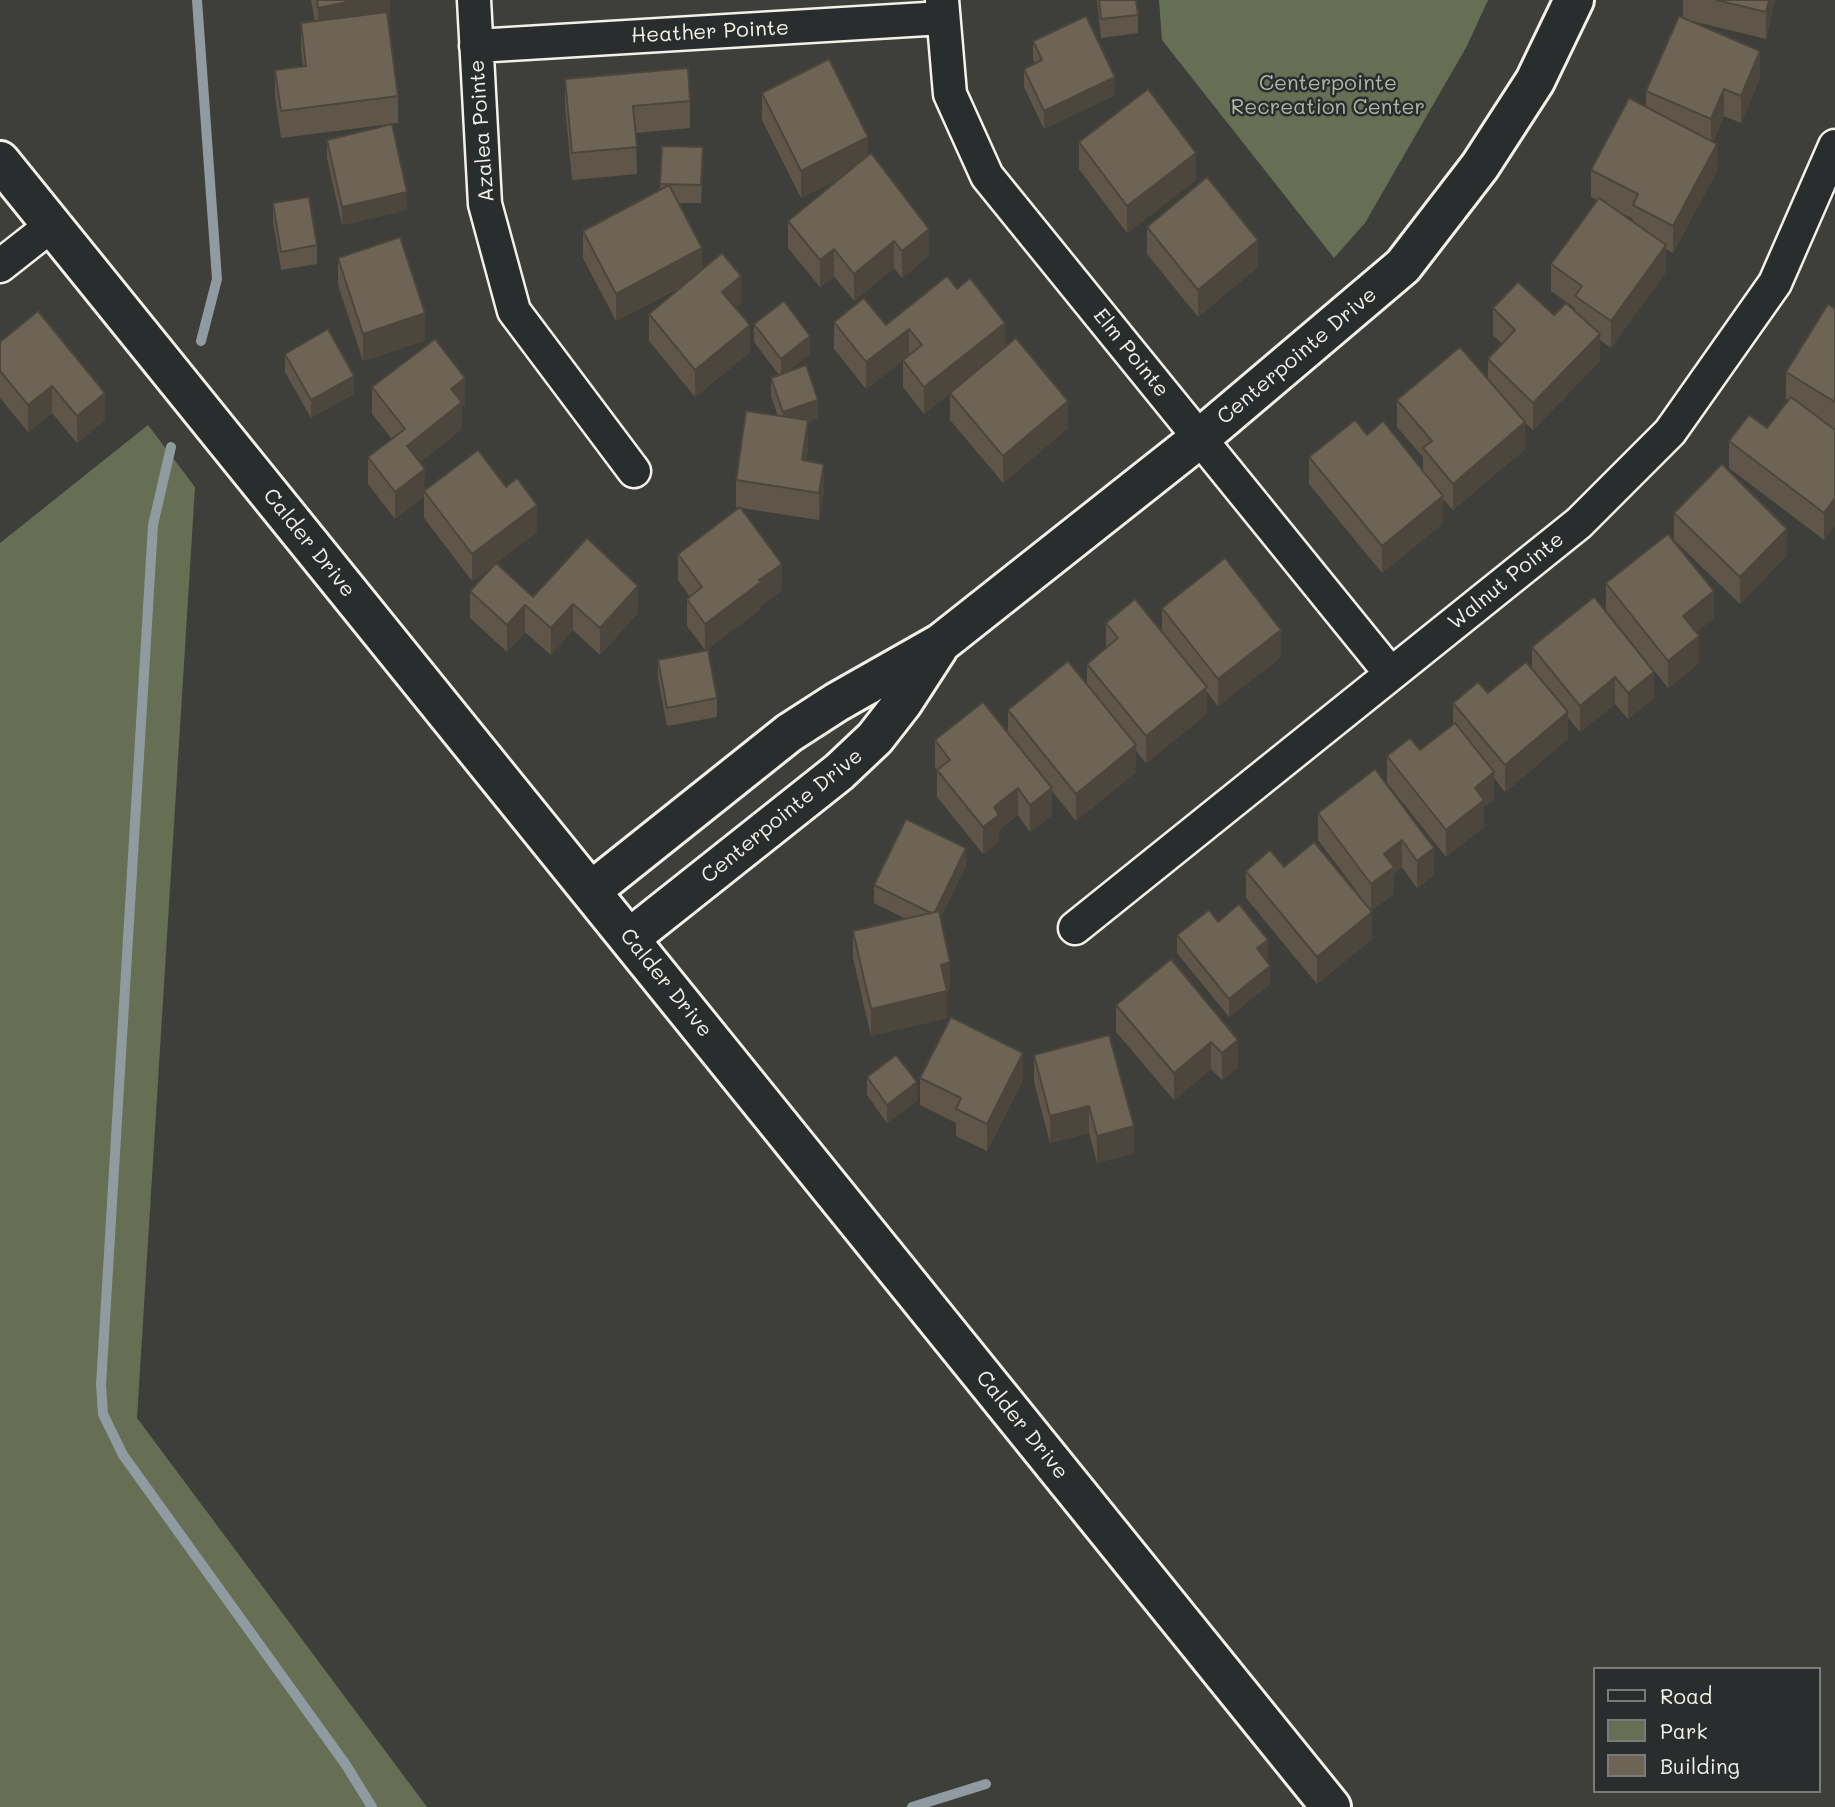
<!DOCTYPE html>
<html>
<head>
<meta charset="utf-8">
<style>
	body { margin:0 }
	#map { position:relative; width:1835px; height:1807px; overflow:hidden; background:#3e3e3a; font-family:Mali,sans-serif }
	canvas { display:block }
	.legend { position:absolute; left:1593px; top:1667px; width:228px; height:126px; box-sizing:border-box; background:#2a2d2e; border:2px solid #7b7b78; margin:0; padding:9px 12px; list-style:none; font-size:21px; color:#f4f1e8 }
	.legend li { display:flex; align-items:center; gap:14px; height:35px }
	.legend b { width:35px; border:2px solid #7b7b78 }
</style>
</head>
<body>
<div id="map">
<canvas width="1835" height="1807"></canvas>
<ul class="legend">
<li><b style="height:9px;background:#2a2d2e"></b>Road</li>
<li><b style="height:19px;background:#666e54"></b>Park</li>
<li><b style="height:19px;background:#6e6455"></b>Building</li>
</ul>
</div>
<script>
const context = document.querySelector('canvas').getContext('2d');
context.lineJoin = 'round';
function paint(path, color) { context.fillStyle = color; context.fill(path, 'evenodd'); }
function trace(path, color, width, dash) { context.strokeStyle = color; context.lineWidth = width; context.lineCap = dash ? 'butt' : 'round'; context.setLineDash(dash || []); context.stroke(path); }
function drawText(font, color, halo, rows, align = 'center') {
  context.font = font + ' Mali,sans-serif'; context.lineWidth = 5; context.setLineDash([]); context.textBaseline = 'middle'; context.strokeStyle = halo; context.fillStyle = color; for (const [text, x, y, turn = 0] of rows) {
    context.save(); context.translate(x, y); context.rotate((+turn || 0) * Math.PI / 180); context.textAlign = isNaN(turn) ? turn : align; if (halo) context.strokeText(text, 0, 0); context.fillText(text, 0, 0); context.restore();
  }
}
paint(new Path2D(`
	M1159 0H1488L1467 46 1365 223 1334 258 1162 40Z
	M148 425 195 487 137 1418 427 1807H0V543Z`), '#666e54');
trace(new Path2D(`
	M197 0 217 279 201 341
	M171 447 153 525 101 1385 103 1414 123 1455 346 1765 372 1807
	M912 1807 986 1784`), '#8f9ba0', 10);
const minor = new Path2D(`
	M474 0 485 204 514 311 634 471
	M942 0 950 94 987 176 1391 674
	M476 46 943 18
	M0 266 52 225
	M1075 928 1579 523 1670 432 1775 283 1835 146`);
const tertiary = new Path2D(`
	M0 161 1331 1807
	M591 891 789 733 837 702 941 643 1200 438 1403 266 1480 166 1535 81 1574 0
	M630 938 839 772 875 738 903 702 938 648`);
trace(minor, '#f4f1e8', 37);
trace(tertiary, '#f4f1e8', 44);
trace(minor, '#2a2d2e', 32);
trace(tertiary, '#2a2d2e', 38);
paint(new Path2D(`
	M311 0H390V20H388L398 96V123L281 138 275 97V70L303 66 301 50V23L315 21Z
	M1097 0H1136L1138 15V33L1101 38Z
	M1683 0H1775L1766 39 1688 20 1760 78 1741 123 1724 116 1713 142 1717 171 1673 253 1666 249V272L1611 348 1600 340V361L1533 430 1523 421 1525 449 1453 510 1443 499V523L1382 573 1309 484V457L1367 435 1423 470V457L1397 427V400L1488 379V359L1502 344 1493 335V308L1554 315 1575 311V308L1551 291V264L1597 200 1591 197V170L1646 107V91L1683 18ZM1616 210 1633 219V222Z
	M1033 41 1115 95 1044 129 1024 87V69L1035 63 1033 59Z
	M565 79 690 101V128L636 133 637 174 572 180 565 106Z
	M762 93 868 156 929 256 902 278 894 268 854 301 834 276 820 287 788 248V221L842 177 801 198 762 120Z
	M327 140 407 210 342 225 327 158Z
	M1079 142 1196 180 1127 233 1079 169Z
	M662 146 703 166 701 203H678L702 270 741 303 735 308 750 352 695 397 649 341V314L683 286 616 321 583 258V231L660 190Z
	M273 203 317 245V264L281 270 273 221Z
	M1147 227 1258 267 1198 317 1147 254Z
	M338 258 425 340 363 361 338 285Z
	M1835 309V429L1823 422 1835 430 1824 540 1729 468V441L1767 428 1788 400 1786 399V372Z
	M834 322 886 325 1005 347 1068 428 1003 483 950 420V393L924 414 903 387V360L866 389 834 349Z
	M754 324 810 354 788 371 818 418 808 422V447L806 461 824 491 819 520 741 508 782 590 761 606V609L706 650 717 698V717L667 726 658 678V660L705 650 687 626V599L690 597 678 580V554L739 508 736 507V480L778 416 771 396V378L779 375 754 342Z
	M0 342 105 420 77 443 52 413 28 432 0 398Z
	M285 354 354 394 311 418 285 372Z
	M372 387 465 405 462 407V429L420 462 425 490 537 532 496 563 533 597 638 613 600 655 573 630 551 655 525 632 507 652 470 618V591L495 564 472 581 424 518V496L395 519 368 484V457L392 439 372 414Z
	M1674 513 1787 555 1740 604 1674 540Z
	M1606 583 1714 618 1696 632 1699 663 1668 688 1606 610Z
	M1594 597 1654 698 1628 719 1615 704 1580 732 1568 718V739L1505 792 1494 778V799L1484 807V827L1446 857 1387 783V756L1420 750 1453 724V703L1488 693 1532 669V647Z
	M1162 608 1281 657 1218 706 1207 692V714L1146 763 1136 751V772L1076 821 1052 791V815L1030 832 1018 815 999 830V842L983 854 937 797V771L935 767V740L1008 733V710L1087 684V664L1106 648V623L1162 632Z
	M1375 769 1434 875 1417 888 1402 867 1394 874V894L1371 911 1372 939 1317 984 1246 898V871L1284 867 1370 909 1318 840V813Z
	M966 866 940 918 950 989 947 990V1018L871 1036 853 958V931L906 919 874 903V885Z
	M1218 922 1268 958 1265 960 1270 984 1229 1017 1177 953V935Z
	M1171 959 1238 1067 1222 1080 1211 1069 1174 1100 1116 1032V1005Z
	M1109 1035 1134 1153 1097 1163 1089 1133 1050 1143 1034 1082V1055Z
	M867 1077 917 1101 887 1123 867 1095Z
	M920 1078 1023 1080 987 1151 956 1136V1123L920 1105Z`), '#5f5649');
paint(new Path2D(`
	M357 0H390V20L318 35V8Z
	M1769 0H1775L1766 39V12Z
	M1760 51V78L1741 123V96Z
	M1115 77V95L1044 129V111Z
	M1724 89V116L1711 146V119Z
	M868 137V164L801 198V171Z
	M1717 144V171L1673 253V226Z
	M1196 153V180L1127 233V206Z
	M407 192V210L342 225V207Z
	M929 229V256L902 278V251Z
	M1258 240V267L1198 317V290Z
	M894 241V268L854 301V274Z
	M1666 245V272L1611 348V321Z
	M702 248V275L616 321V294Z
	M834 249V276L820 287V260Z
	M741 276V303L722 319V292Z
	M425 313V340L363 361V334Z
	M1005 323V350L924 414V387Z
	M750 325V352L695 397V370Z
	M909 329V356L866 389V362Z
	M1600 334V361L1533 430V403Z
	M810 336V354L781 377V359Z
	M354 376V394L311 418V400Z
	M465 378V405L462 407V429L407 473V446L451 389Z
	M52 386V413L28 432V405Z
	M105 393V420L77 443V416Z
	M818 400V418L808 422V447L802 487 783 431V412Z
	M1068 401V428L1003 483V456Z
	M1525 422V449L1453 510V484Z
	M824 464V491L819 520V493Z
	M425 469 424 496 395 519V492Z
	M1443 496V523L1382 573V546Z
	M1835 498V525L1824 540V513Z
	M537 505V532L472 581V554Z
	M1787 529V555L1740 604V577Z
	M782 564V590L761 606V609L705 651V624L759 580Z
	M638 586V613L600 655V628Z
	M1714 591V618L1683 643V616Z
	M573 604V630L551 655V628Z
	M525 605V632L507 652V625Z
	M1281 630V657L1218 706V679Z
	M1699 636V663L1668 688V661Z
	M1654 672V698L1628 719V693Z
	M1615 677V704L1580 732V706Z
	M1207 687V714L1146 763V736Z
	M1568 712V739L1505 792V765Z
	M1136 745V772L1076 821V794Z
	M1494 772V799L1484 807V827L1446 857V830L1475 788Z
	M1018 788V815L999 830V842L983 854V827L994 807Z
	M1052 788V815L1030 832V805Z
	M1402 840V867L1394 874V894L1371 911V884L1384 854Z
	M966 848V866L934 932V914Z
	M1434 848V875L1417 888V861Z
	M1372 912V939L1317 984V957Z
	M1268 940V958L1257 967V948Z
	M950 962V989L941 992V965Z
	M1270 966V984L1229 1017V999Z
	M947 991V1018L871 1036V1009Z
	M1238 1040V1067L1222 1080V1053Z
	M1211 1042V1069L1174 1100V1073Z
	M1023 1053V1080L987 1151V1124Z
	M917 1082V1101L887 1123V1105Z
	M1089 1106V1133L1050 1143V1116Z
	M1134 1126V1153L1097 1163V1136Z`), '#4d463c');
const building = new Path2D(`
	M317 0H357L318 8Z
	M1099 0H1136L1138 15 1101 19Z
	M1716 0H1769L1766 12Z
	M387 12 398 96 281 111 275 70 306 66 301 23Z
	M1086 16 1115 77 1044 111 1024 69 1042 60 1033 41Z
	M1679 16 1760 51 1741 96 1724 89 1711 119 1646 91Z
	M829 59 868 137 801 171 762 93Z
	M688 68 690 101 633 106 637 147 572 153 565 79Z
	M1148 89 1196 153 1127 206 1079 142Z
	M1629 98 1717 144 1673 226 1633 205 1638 194 1591 170Z
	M392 124 407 192 342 207 327 140Z
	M662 146 703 147 701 185 660 184Z
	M871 153 929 229 902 251 894 241 854 274 834 249 820 260 788 221Z
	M1207 177 1258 240 1198 290 1147 227Z
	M669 185 702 248 616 294 583 231Z
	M309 197 317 245 281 252 273 203Z
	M1599 198 1666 245 1611 321 1575 296 1582 286 1551 264Z
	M400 237 425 313 363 334 338 258Z
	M722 253 741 276 722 292 750 325 695 370 649 314Z
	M947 276 957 289 970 278 1005 323 924 387 903 360 922 345 909 329 866 362 834 322 864 298 886 325Z
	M1518 282 1554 315 1566 303 1600 334 1533 403 1488 359 1515 330 1493 308Z
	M784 301 810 336 781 359 754 324Z
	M1828 304 1835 309V402L1786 372Z
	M38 311 105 393 77 416 52 386 28 405 0 371V342Z
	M328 329 354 376 311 400 285 354Z
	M1016 338 1068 401 1003 456 950 393Z
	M435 339 465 378 451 389 462 402 407 446 425 469 395 492 368 457 405 429 372 387Z
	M1460 347 1525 422 1453 484 1423 448 1432 441 1397 400Z
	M806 365 818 400 783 412 771 378Z
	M1791 397 1835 430V498L1824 513 1729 441 1749 415 1767 428Z
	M746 411 808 420 802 460 824 464 819 493 736 480Z
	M1355 420 1367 435 1383 421 1443 496 1382 546 1309 457Z
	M478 450 506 487 517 478 537 505 472 554 424 491Z
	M1722 464 1787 529 1740 577 1674 513Z
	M740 507 782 564 759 580 761 582 705 624 687 599 702 587 678 554Z
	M1668 534 1714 591 1683 616 1699 636 1668 661 1606 583Z
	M587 538 638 586 600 628 573 604 551 628 525 605 507 625 470 591 496 563 533 597Z
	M1225 558 1281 630 1218 679 1162 608Z
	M1594 597 1654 672 1628 693 1615 677 1580 706 1532 647Z
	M1135 599 1207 687 1146 736 1087 664 1118 638 1106 623Z
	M708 650 717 698 667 708 658 660Z
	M1068 661 1136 745 1076 794 1008 710Z
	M1526 662 1568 712 1505 765 1453 703 1478 682 1488 693Z
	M983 702 1052 788 1030 805 1018 788 994 807 999 815 983 827 937 770 950 760 935 740Z
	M1455 723 1494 772 1475 788 1484 800 1446 830 1387 756 1410 738 1420 750Z
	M1375 769 1434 848 1417 861 1402 840 1384 854 1394 867 1371 884 1318 813Z
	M906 819 966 848 935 912 931 913 874 885Z
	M1314 842 1372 912 1317 957 1246 871 1270 850 1284 867Z
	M1239 904 1268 940 1257 948 1270 966 1229 999 1177 935 1209 910 1218 922Z
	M939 911 950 962 941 965 947 991 871 1009 853 931Z
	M1171 959 1238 1040 1222 1053 1211 1042 1174 1073 1116 1005Z
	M951 1017 1023 1053 987 1124 956 1109 961 1098 920 1078Z
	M1109 1035 1134 1126 1097 1136 1089 1106 1050 1116 1034 1055Z
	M896 1055 917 1082 887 1105 867 1077Z`);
paint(building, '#6e6455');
trace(building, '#4d463c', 2);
drawText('21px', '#f4f1e8', '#2a2d2e', [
	["Heather Pointe",710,32,-3],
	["Azalea Pointe",482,131,-94],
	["Elm Pointe",1131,353,51],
	["Centerpointe Drive",1297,356,-40],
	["Calder Drive",309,543,51],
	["Walnut Pointe",1506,581,-39],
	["Centerpointe Drive",782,816,-39],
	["Calder Drive",666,983,51],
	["Calder Drive",1022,1425,51]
]);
drawText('21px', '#b4b6a5', '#2a2d2e', [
	["Centerpointe",1328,84],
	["Recreation Center",1328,108]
]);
</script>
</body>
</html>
